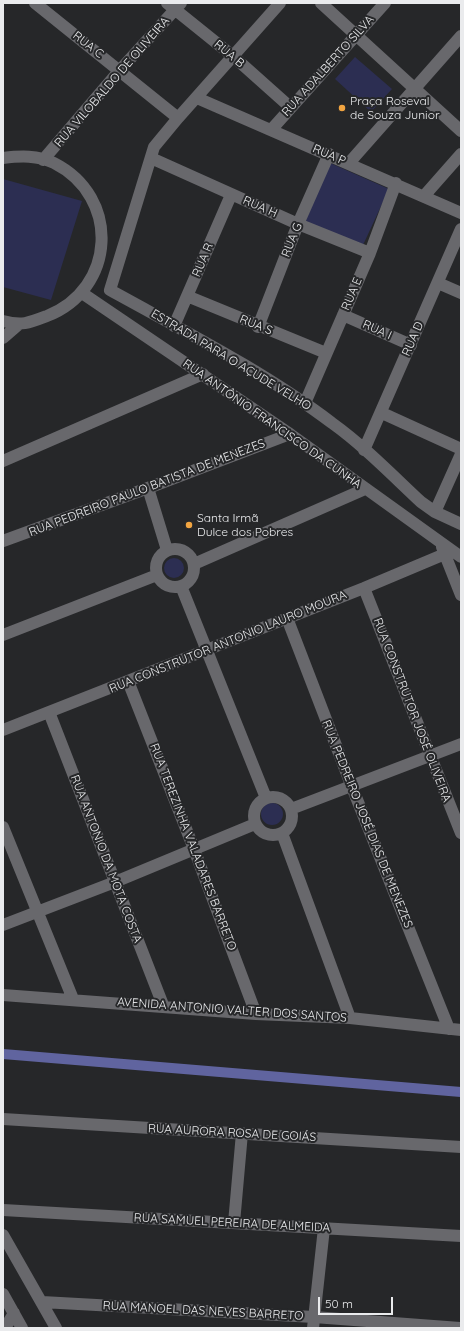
<!DOCTYPE html>
<html>
<head>
<meta charset="utf-8">
<style>
	body { margin:0 }
	#map { position:relative; width:464px; height:1331px; overflow:hidden; background:#262729; font-family:Quicksand,sans-serif }
	canvas { display:block }
	.frame { position:absolute; inset:0; border:4px solid #eaebed; pointer-events:none }
	.scale { position:absolute; left:318px; top:1297px; width:75px; height:18px; box-sizing:border-box; border:2px solid #eaebed; border-top:0; padding-left:5px; font-size:12px; line-height:14px; white-space:nowrap; color:#eaebed; -webkit-text-stroke:3px #262729; paint-order:stroke }
</style>
</head>
<body>
<div id="map">
<canvas width="464" height="1331"></canvas>
<div class="frame"></div>
<div class="scale">50 m</div>
</div>
<script>
const context = document.querySelector('canvas').getContext('2d');
context.lineJoin = 'round';
function paint(path, color) { context.fillStyle = color; context.fill(path, 'evenodd'); }
function trace(path, color, width, dash) { context.strokeStyle = color; context.lineWidth = width; context.lineCap = dash ? 'butt' : 'round'; context.setLineDash(dash || []); context.stroke(path); }
function drawText(font, color, halo, rows, align = 'center') {
  context.font = font + ' Quicksand,sans-serif'; context.lineWidth = 4; context.setLineDash([]); context.textBaseline = 'middle'; context.strokeStyle = halo; context.fillStyle = color; for (const [text, x, y, turn = 0] of rows) {
    context.save(); context.translate(x, y); context.rotate((+turn || 0) * Math.PI / 180); context.textAlign = isNaN(turn) ? turn : align; if (halo) context.strokeText(text, 0, 0); context.fillText(text, 0, 0); context.restore();
  }
}
paint(new Path2D(`
	M355 57 392 89 371 112 335 79Z
	M330 163 389 189 363 245 305 222Z
	M3 179 82 201 51 300 3 287Z
	M164 568a10 10 0 1 1 20 0a10 10 0 1 1-20 0Z
	M261 814a11 11 0 1 1 22 0a11 11 0 1 1-22 0Z`), '#2c2e52');
trace(new Path2D(`
	M3 1054 461 1092`), '#60649f', 10);
trace(new Path2D(`
	M35 3 178 118
	M167 3 234 57 290 107
	M280 3 178 118 154 147 110 290C184 331 265 372 332 423 364 446 392 475 421 502L435 512 461 524
	M321 3 461 131
	M197 98 461 213
	M271 130 385 3
	M3 158C20 156 38 155 54 163 121 197 116 289 47 316 29 323 22 326 3 321
	M151 158 298 224 370 253
	M43 160 120 70 181 3
	M349 163 461 36
	M424 196 461 154
	M438 283 461 293
	M82 293 290 434 461 557
	M187 296 326 353
	M343 315 411 345
	M174 326 231 195
	M258 327 298 224 329 154
	M3 338 18 325
	M305 403 370 253 396 183
	M382 413 461 449
	M364 450 461 229
	M3 461 203 374
	M148 488 167 550
	M435 512 461 454
	M3 541 148 488 290 434
	M442 547 461 595
	M156 568a19 19 0 1 1 38 0a19 19 0 1 1-38 0Z
	M194 564 365 489
	M181 586 266 798
	M364 588 461 833
	M287 618 352 787 449 1029
	M3 635 157 575
	M128 681 194 849 256 1014
	M49 712 163 1005
	M3 730 364 588 452 551
	M254 816a19 19 0 1 1 38 0a19 19 0 1 1-38 0Z
	M291 809 461 744
	M3 827 73 999
	M282 833 350 1018
	M3 925 115 882 255 824
	M3 995 256 1014 350 1018 461 1030
	M3 1119 461 1147
	M3 1210 461 1236
	M234 1223 242 1133
	M3 1235 56 1328
	M3 1294 22 1328
	M42 1302 314 1317 460 1328
	M5 1328 14 1313
	M313 1328 324 1228`), '#68686c', 12);
for (const [x, y, r, color] of [
	[342,108,4,"#f2a541"],
	[189,525,4,"#f2a541"]
]) { const dot = new Path2D(); dot.arc(x, y, r, 0, 2 * Math.PI); context.fillStyle = color; context.fill(dot); trace(dot, '#262729', 1.5); }
drawText('12px', '#eaebed', '#262729', [
	["RUA C",88,45,38],
	["RUA B",229,54,40],
	["RUA ADALBERTO SILVA",328,66,-48],
	["RUA VILOBALDO DE OLIVEIRA",112,82,-49],
	["RUA P",329,155,23],
	["RUA H",260,207,24],
	["RUA G",292,240,-68],
	["RUA R",203,260,-67],
	["RUA E",352,294,-67],
	["RUA S",256,325,22],
	["RUA I",377,330,24],
	["RUA D",413,339,-66],
	["ESTRADA PARA O AÇUDE VELHO",231,360,31],
	["RUA ANTÔNIO FRANCISCO DA CUNHA",272,424,35],
	["RUA PEDREIRO PAULO BATISTA DE MENEZES",147,488,-21],
	["RUA CONSTRUTOR ANTONIO LAURO MOURA",228,642,-22],
	["RUA CONSTRUTOR JOSÉ OLIVEIRA",412,710,69],
	["RUA PEDREIRO JOSÉ DIAS DE MENEZES",367,824,68],
	["RUA TEREZINHA VALADARES BARRETO",193,847,69],
	["RUA ANTONIO DA MOTA COSTA",106,859,69],
	["AVENIDA ANTONIO VALTER DOS SANTOS",232,1010,4],
	["RUA AURORA ROSA DE GOIÁS",232,1133,3],
	["RUA SAMUEL PEREIRA DE ALMEIDA",232,1223,3],
	["RUA MANOEL DAS NEVES BARRETO",203,1311,3]
]);
drawText('12px', '#eaebed', '#262729', [
	["Praça Roseval",350,101],
	["de Souza Junior",350,115],
	["Santa Irmã",197,518],
	["Dulce dos Pobres",197,532]
], 'left');
</script>
</body>
</html>
